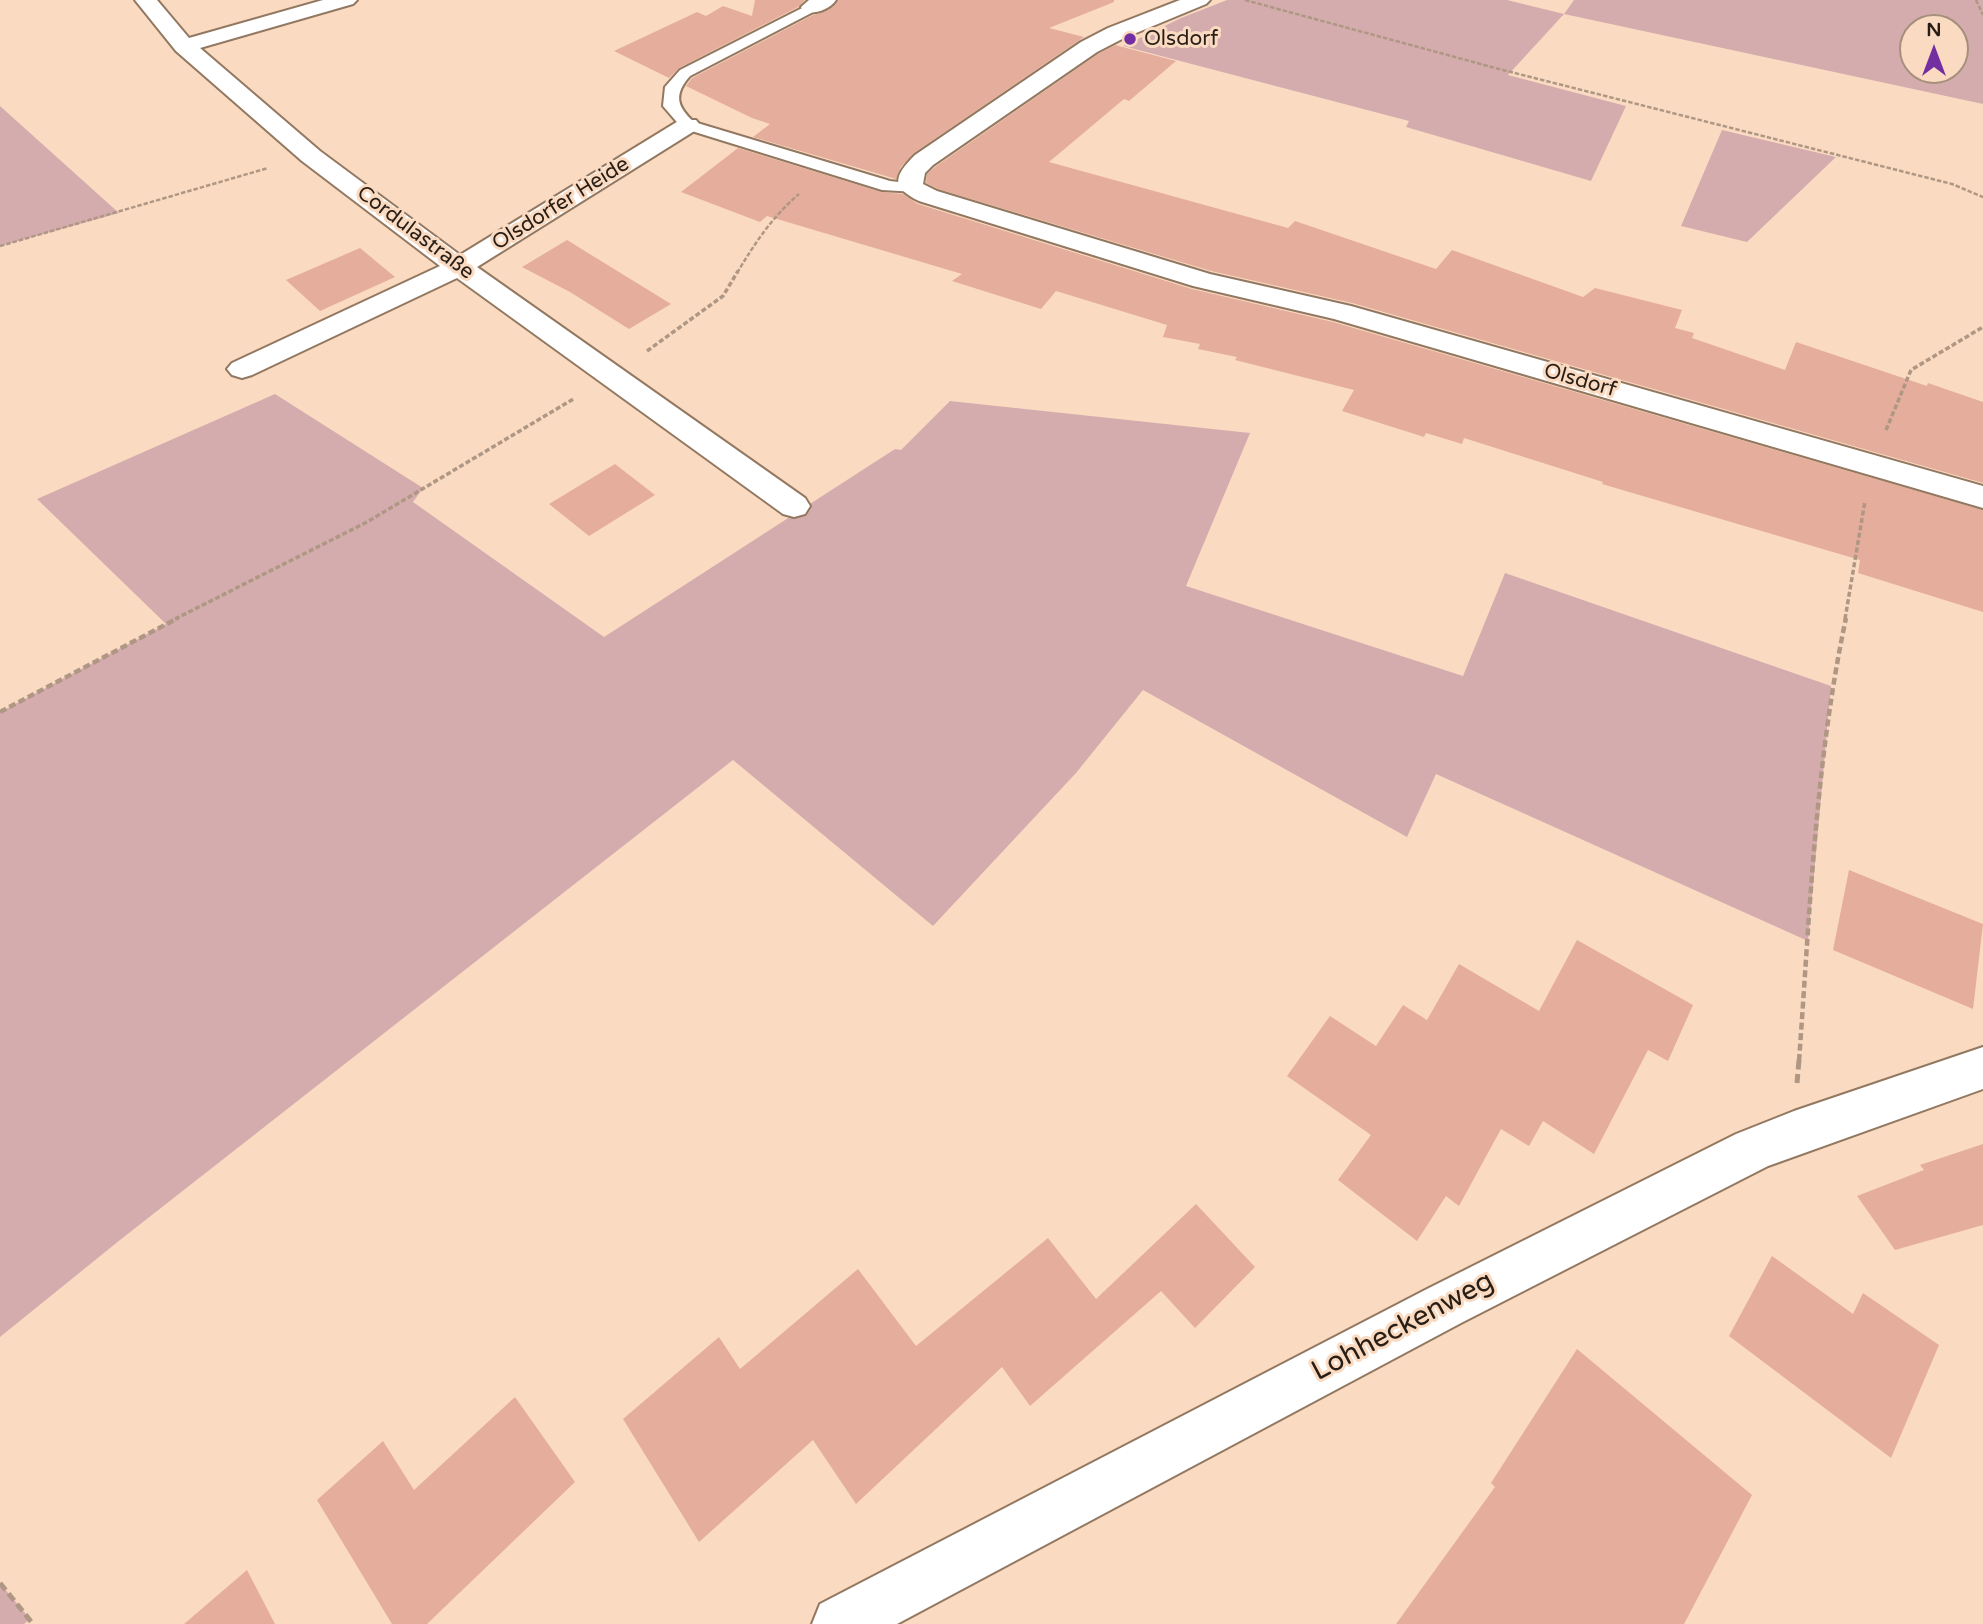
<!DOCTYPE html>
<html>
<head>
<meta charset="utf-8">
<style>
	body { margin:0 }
	#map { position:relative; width:1983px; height:1624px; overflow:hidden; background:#fadbc2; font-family:"Varela Round",sans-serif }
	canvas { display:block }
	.north { position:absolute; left:1899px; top:14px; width:70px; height:70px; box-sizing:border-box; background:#fadbc2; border:2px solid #a68f7d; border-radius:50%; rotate:0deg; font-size:19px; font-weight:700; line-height:28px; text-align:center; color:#291e15 }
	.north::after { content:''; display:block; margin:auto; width:24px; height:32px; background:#732ea2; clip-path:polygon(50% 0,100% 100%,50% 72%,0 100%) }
</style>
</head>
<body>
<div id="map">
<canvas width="1983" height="1624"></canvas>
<div class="north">N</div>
</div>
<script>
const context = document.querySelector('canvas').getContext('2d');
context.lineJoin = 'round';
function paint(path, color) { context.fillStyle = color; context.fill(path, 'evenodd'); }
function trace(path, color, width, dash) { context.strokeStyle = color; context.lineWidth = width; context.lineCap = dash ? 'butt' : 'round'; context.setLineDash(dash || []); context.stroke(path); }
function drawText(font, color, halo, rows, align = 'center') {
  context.font = font + ' "Varela Round",sans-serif'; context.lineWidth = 6; context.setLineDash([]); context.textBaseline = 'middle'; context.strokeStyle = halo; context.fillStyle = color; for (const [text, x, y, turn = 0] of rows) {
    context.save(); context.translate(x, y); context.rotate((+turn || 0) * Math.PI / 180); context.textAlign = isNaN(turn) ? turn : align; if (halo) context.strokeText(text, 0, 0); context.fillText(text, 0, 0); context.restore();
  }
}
paint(new Path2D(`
	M1227 0H1507L1564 14 1574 0H1983V104L1564 14 1508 75 1626 106 1591 181 1406 127 1409 121 1123 46 1181 18ZM1913 28H1955V70H1913Z
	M0 106 119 213 0 246Z
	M1722 130 1836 157 1747 242 1681 226Z
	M275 394 423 488 413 502 604 637 895 449 901 450 950 401 1250 433 1186 586 1463 676 1505 573 1831 686 1808 941 1436 774 1407 837 1143 690 1076 773 933 926 733 760 120 1240 0 1337V712L166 624 37 499Z
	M0 1583 30 1619 24 1624H0Z`), '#d5acae');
paint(new Path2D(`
	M755 0H805L798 7 679 68 669 78 614 51 697 12 706 16 723 6 752 16Z
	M839 0H1114V2L1049 28 1084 37 914 153 901 167 896 179 753 137 770 124 752 118 686 86 692 78 813 15 827 11Z
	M1115 45 1176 61 1129 101 1124 99 1049 162 1288 228 1295 221 1436 269 1452 250 1583 297 1595 288 1682 310 1675 328 1694 333 1692 338 1785 370 1796 342 1927 386 1928 383 1983 402V483L1352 303 1211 271 938 189 926 183 927 174 935 167 1098 54Z
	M738 148 881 192 903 194 918 204 1192 289 1333 322 1983 510V612L1858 573 1860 560 1602 484 1603 482 1464 438 1462 444 1426 433 1424 437 1342 411 1354 390 1235 360 1237 357 1198 349 1200 344 1163 337 1167 325 1056 291 1041 309 952 281 962 274 767 216 760 222 681 192Z
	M567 240 671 304 629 329 570 292 522 267Z
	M360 248 395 277 320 311 286 280Z
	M615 464 655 495 589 536 549 504Z
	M1849 870 1983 924 1973 1009 1833 950Z
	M1577 940 1693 1005 1668 1061 1648 1050 1594 1154 1543 1121 1529 1146 1501 1129 1459 1206 1446 1196 1417 1241 1338 1180 1371 1135 1287 1076 1330 1016 1376 1046 1403 1005 1427 1020 1459 964 1539 1011Z
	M1983 1144V1225L1895 1250 1857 1196 1924 1170 1920 1165Z
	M1196 1204 1255 1267 1195 1328 1161 1291 1030 1406 1002 1367 856 1504 813 1440 699 1542 623 1419 719 1337 740 1369 858 1269 916 1346 1048 1238 1096 1299Z
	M1772 1256 1853 1314 1863 1293 1939 1345 1891 1458 1729 1336Z
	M1577 1349 1752 1495 1684 1624H1396L1495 1487 1491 1483Z
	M515 1397 575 1482 427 1624H392L317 1500 383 1441 414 1490Z
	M247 1570 275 1624H184Z`), '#e5ad9b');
const service = new Path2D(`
	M812 3 817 4 819 7 817 10 690 76C674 94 676 106 694 122L890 181 917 184 920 188 917 192 882 190 682 128 663 106 665 87 680 70Z`);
const minor = new Path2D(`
	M135 0H157L189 38 323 0H357L353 4 200 48 320 151 460 255 680 120H696L700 125 696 130 477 267 805 498 810 506 805 514 794 517 783 514 457 278 252 375 242 378 232 375 227 369 232 363 440 266 302 161 176 51Z
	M809 0H836C829 10 816 14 804 12L801 7Z
	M1180 0H1210L1206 4 1124 38 1097 52 933 165 925 173 923 184 937 191 1210 274 1351 306 1983 486V508L1334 319 1193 286 919 201C890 187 894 176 915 155L1081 42 1108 28Z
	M1983 1047V1089L1768 1166 1461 1323 897 1624H812L820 1604 1427 1289 1736 1134 1794 1111Z`);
trace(service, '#937861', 4);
trace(minor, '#937861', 4);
trace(new Path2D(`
	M1245 0 1499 69 1952 184 1983 197
	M1976 0 1983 15
	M0 246 268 168
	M737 273C755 243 772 217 799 194`), '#af9784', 2.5, [4.5, 2]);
trace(new Path2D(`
	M647 351 723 296 738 271
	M1886 430 1911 370 1983 327
	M175 619 367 522 575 398
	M1845 619 1865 501`), '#af9784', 3.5, [5, 2.5]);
trace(new Path2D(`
	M0 712 178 618
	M1799 1061C1810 913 1815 763 1846 618`), '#af9784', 4.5, [7, 3.5]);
trace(new Path2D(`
	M1797 1083 1799 1060
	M0 1583 33 1624`), '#af9784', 5, [9, 4.5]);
paint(service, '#fff');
paint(minor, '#fff');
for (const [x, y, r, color] of [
	[1130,39,7,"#732ea2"]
]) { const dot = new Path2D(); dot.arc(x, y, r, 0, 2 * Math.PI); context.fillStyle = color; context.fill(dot); trace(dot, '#fadbc2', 2.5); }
drawText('21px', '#291e15', '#fadbc2', [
	["Olsdorf",1144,39]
], 'left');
drawText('21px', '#291e15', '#fadbc2', [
	["Olsdorfer Heide",561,204,-32],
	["Cordulastraße",415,233,37],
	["Olsdorf",1580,381,16]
]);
drawText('28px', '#291e15', '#fadbc2', [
	["Lohheckenweg",1403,1327,-28]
]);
</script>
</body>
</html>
